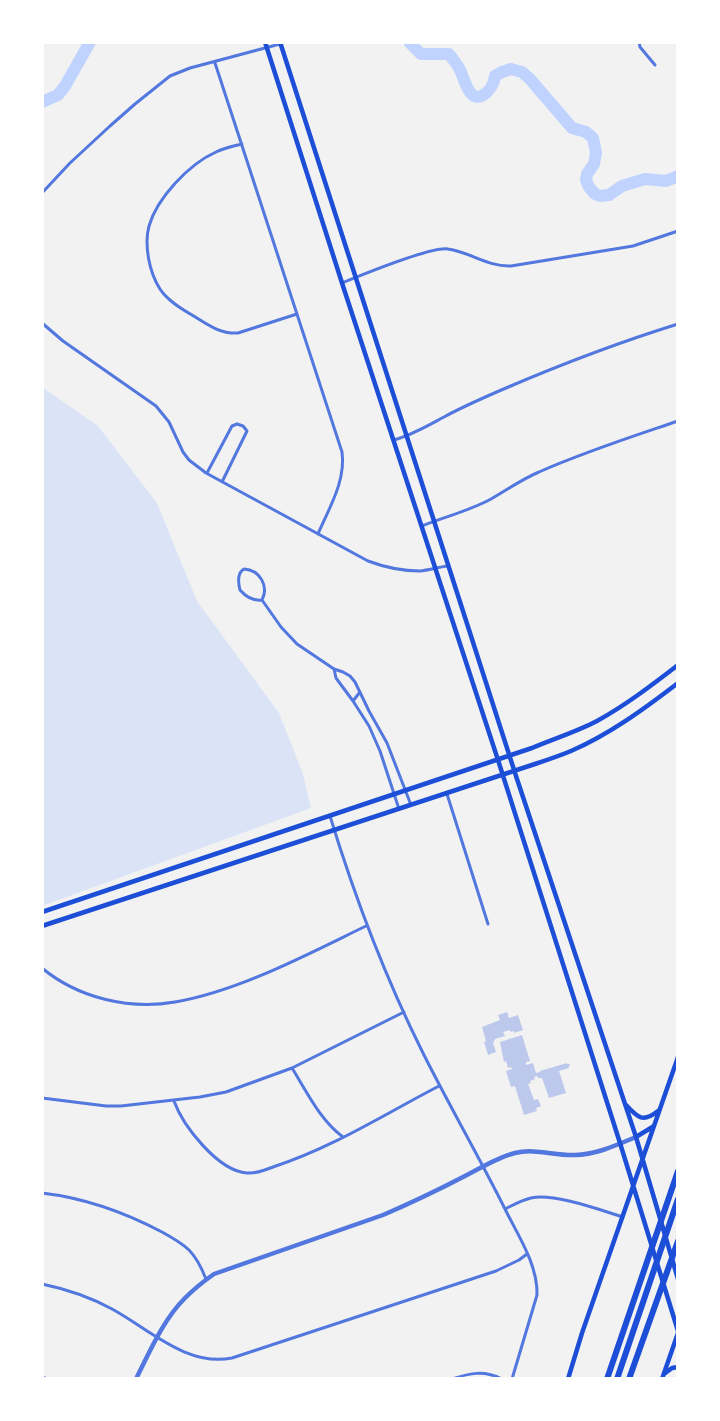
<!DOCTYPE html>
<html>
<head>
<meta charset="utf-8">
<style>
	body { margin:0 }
	#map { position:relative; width:720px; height:1421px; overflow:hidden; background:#f2f2f2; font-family:"Titillium Web",sans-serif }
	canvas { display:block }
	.frame { position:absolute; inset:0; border:44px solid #fff; pointer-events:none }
</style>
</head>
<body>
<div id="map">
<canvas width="720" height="1421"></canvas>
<div class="frame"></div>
</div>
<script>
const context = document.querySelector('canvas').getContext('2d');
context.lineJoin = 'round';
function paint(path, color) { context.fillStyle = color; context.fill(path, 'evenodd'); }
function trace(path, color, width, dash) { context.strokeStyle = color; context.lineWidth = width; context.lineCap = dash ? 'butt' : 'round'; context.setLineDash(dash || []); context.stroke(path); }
paint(new Path2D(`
	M42 387 98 426 157 503 197 601 279 713 303 774 311 808 42 906Z`), '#dbe4f7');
trace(new Path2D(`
	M409 42 421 54H449C453 59 457 64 460 70 465 80 470 107 486 93 492 88 494 83 495 76L502 72 511 69 522 72 530 79 572 128 586 132 593 138 596 153 594 164 587 174 586 180 589 187 595 194 600 196 609 195 622 186 645 179 666 181 678 176
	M42 102 58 95 65 86 90 42`), '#bfd3fe', 12);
paint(new Path2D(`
	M507 1012 509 1018 518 1015 523 1030 514 1033V1031L511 1032 510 1030 503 1032 505 1036 495 1039 493 1043 496 1052 488 1055 484 1042 486 1041 482 1027 500 1020 498 1015Z
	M522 1035 530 1061 526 1062V1065L533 1063 536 1073 540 1072V1071L567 1063V1064H569L570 1066 568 1067 569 1068 559 1071 566 1093 549 1098 542 1078H538L537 1076 534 1077 535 1079 530 1081 531 1083 528 1084 534 1100 538 1099 541 1106 536 1108 537 1111 524 1115 515 1086 511 1087 506 1071 512 1069 511 1067 508 1068 506 1061 504 1062 500 1042Z`), '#bdc9ec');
trace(new Path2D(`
	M639 42 640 47 655 65
	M215 63 342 452C346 481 329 508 318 534
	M242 144C233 146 224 148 216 152 189 164 157 198 149 226 144 245 149 272 160 289 167 300 180 308 192 315 207 324 219 334 238 333L297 314
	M42 193 70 163 110 126 135 104 170 76 190 68 280 44
	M342 283C362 275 431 246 448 249 470 252 488 267 511 266L633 246 678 231
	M42 323 63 341 156 406 169 422 183 452 189 460 206 473 368 561C384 567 402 571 420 571 429 570 439 567 448 566
	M394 440C412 435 427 426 444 417 464 406 485 397 506 388 562 364 620 342 678 324
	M207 473 232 426 237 424 243 426 247 431 222 482
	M422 526C444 517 469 511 491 499 507 490 522 479 539 472 584 452 631 437 678 421
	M244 569C260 570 269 586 262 600 253 601 246 597 240 590 238 582 237 573 244 569Z
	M262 600 281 627 297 644 334 669 343 672 350 676 355 682 369 711 387 743 411 805
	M334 669 336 678 353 701 369 726 380 751 399 809
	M353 701 360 692
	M447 794 488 924
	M330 816C355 898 385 977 423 1053 449 1105 478 1155 504 1207 517 1234 538 1264 537 1295L512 1379
	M42 968C78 998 129 1010 175 1002 239 991 308 954 366 926
	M292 1068C307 1092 320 1120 343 1137
	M42 1098 106 1106H121L200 1097 226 1092 292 1068 404 1012
	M174 1101C183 1126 218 1171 247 1173 256 1174 265 1170 273 1167 332 1148 385 1114 439 1086
	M42 1193C85 1198 124 1212 162 1232 171 1237 182 1243 189 1250 197 1258 202 1269 206 1279
	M505 1209C513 1205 522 1200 531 1198 554 1193 600 1210 623 1217
	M42 1284C66 1289 90 1297 112 1309 149 1329 187 1367 232 1358L496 1271 519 1260 527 1254
	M42 1377 47 1379
	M452 1379C470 1373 484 1370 502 1379`), '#5277de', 3);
trace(new Path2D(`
	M136 1379C150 1351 163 1320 185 1298 194 1289 204 1281 214 1274L383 1215C411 1203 438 1190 465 1176 481 1168 498 1157 515 1153 535 1148 555 1156 575 1155 595 1155 617 1145 636 1137`), '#5277de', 4.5);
trace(new Path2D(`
	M265 42 342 283 498 760 620 1143 678 1331
	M280 42 516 776 636 1137 678 1279
	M42 912 532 748C553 739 576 732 597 721 626 705 652 685 678 665
	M42 926 535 764C547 760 559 756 571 751 610 734 644 709 678 683
	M626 1105C638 1118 643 1123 658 1111
	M636 1137 654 1126
	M664 1374 672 1368 678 1367
	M568 1379 582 1333 678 1057
	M662 1379 678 1333`), '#1d4ed8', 4.5);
trace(new Path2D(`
	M607 1379 678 1171
	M617 1379 678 1199
	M629 1379 678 1241`), '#1d4ed8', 6);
</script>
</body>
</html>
